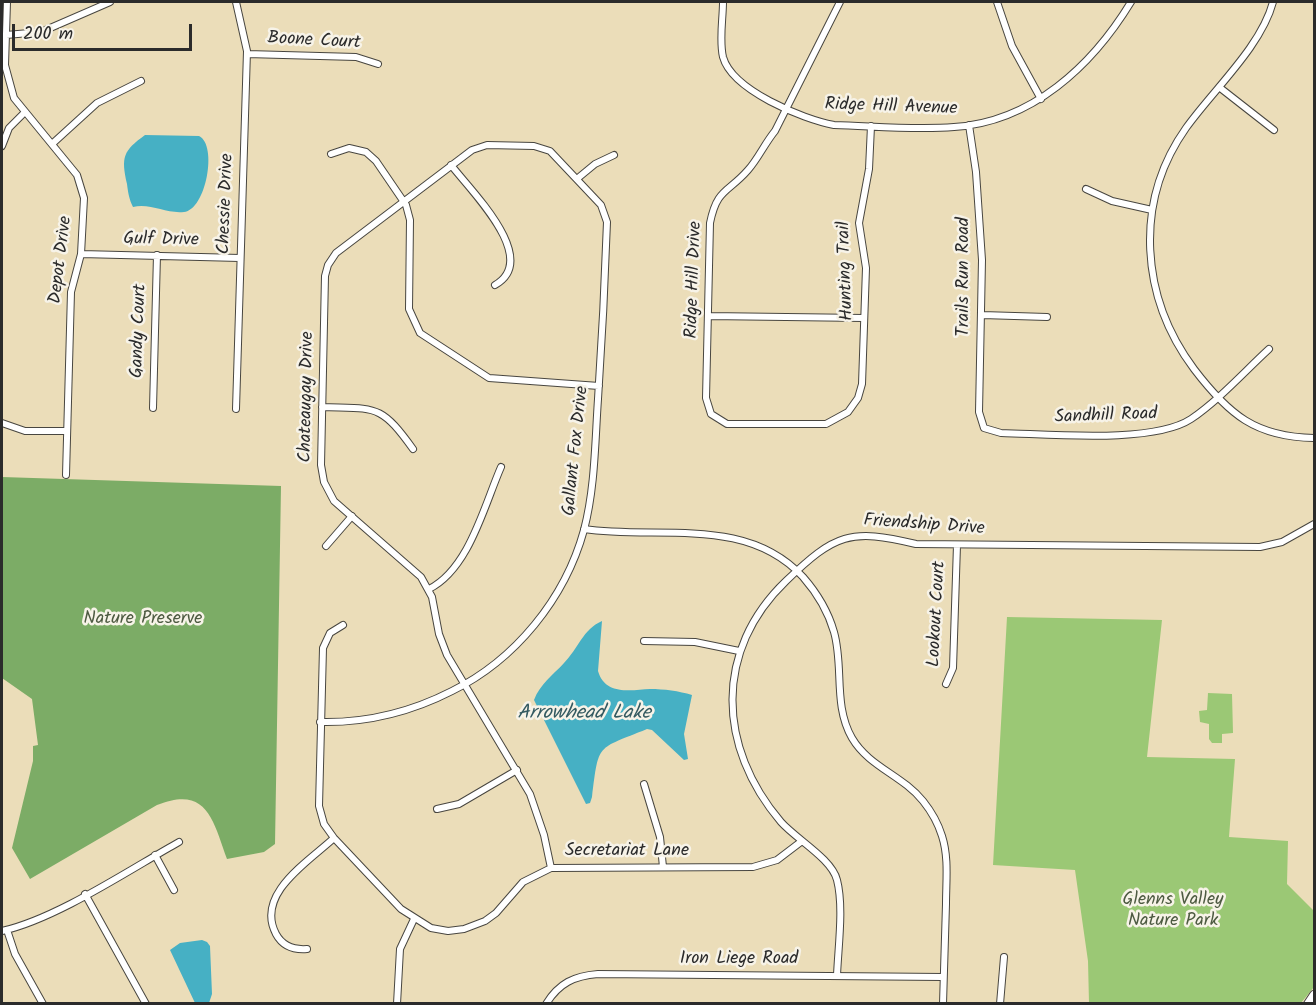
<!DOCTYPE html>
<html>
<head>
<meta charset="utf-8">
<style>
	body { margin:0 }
	#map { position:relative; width:1316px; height:1005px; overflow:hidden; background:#ebddb9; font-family:Kalam,sans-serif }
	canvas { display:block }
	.frame { position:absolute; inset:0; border:3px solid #2b2b2b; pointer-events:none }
	.scale { position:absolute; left:12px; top:24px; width:180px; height:27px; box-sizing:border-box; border:3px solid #2b2b2b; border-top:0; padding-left:8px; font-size:18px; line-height:21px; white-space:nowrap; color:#2b2b2b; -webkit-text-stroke:4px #f7f3e8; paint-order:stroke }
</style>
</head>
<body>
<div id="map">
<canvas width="1316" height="1005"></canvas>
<div class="frame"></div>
<div class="scale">200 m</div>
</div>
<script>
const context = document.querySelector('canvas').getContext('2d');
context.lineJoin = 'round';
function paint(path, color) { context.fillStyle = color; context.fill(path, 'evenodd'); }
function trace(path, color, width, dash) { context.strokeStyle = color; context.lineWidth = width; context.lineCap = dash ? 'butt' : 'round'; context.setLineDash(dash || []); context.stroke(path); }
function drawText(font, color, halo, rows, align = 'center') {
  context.font = font + ' Kalam,sans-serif'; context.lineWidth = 5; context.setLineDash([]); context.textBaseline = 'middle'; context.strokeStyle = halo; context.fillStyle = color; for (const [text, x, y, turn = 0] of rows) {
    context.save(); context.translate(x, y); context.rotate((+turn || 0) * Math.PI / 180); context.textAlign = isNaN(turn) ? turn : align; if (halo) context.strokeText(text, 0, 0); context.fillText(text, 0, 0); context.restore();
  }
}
paint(new Path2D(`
	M1007 617 1162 620 1147 757 1235 759 1229 837 1288 841 1287 884 1314 911V987L1301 1003H1089L1088 961 1075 870 993 865Z
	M1208 693 1232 694 1233 733 1222 734V743H1212L1209 739V724L1200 722 1199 711 1207 710Z`), '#9bc875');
paint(new Path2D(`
	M2 477 281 486 275 844 264 852 227 859C213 820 207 785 157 805L30 879 12 848 33 761V746L38 745 32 699 2 678Z`), '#7cac66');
paint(new Path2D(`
	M145 135 199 136C218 145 206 210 184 212 166 214 151 203 133 207 129 199 128 192 127 184 121 157 123 151 145 135Z
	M602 621 598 671C605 696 632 690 650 689 664 689 679 691 692 695L684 734 688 759 684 760 652 730 647 729C596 750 599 742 592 797L590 803 586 804 534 700C540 684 553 675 564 663 578 649 583 629 602 621Z
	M202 940 207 942 210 946 212 994 209 1003H195L170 950 180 943Z`), '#46b0c4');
const street = new Path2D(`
	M7 2 5 65 14 98 77 175 84 198 81 254 71 292 66 475
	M723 2C723 19 719 40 723 57 732 90 802 119 834 125 873 126 914 130 954 127 1032 122 1092 66 1131 2
	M840 2 775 131C765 143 758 159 748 170 728 193 717 188 710 223L706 398 711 414 727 424H826L848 412 858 398 862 384 866 268 859 223 869 169 871 126
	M997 2 1012 46 1041 99
	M1273 2C1261 47 1213 90 1186 128 1133 203 1141 298 1194 369 1229 415 1256 437 1314 438
	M6 35 41 32 110 2
	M247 54 356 57 378 64
	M1219 87 1274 130
	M969 125 976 172 982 260 979 412 984 428 1001 433C1049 434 1153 444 1191 419 1219 400 1244 372 1269 349
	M52 144 97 103 141 81
	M2 146 9 128 24 113
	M331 154 349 148 366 152 376 161 406 205 410 220 409 309 420 333 489 378 599 386
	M451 165C471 191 541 259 495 285
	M578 178 595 164 614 155
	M1086 189 1112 201 1152 210
	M81 254 240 258
	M982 315 1047 317
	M708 316 864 318
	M322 407C376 409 380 403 413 449
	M153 408 157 255
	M236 409 247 51 236 2
	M2 423 25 431H67
	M584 529C658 540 746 515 803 577 817 593 828 611 834 632 844 667 833 705 852 738 869 767 902 775 923 801 931 811 938 823 942 836 949 858 946 881 946 904 945 937 944 970 943 1004
	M326 546 352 516
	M429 589C469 569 484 506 501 467
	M343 625 330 633 323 648 319 806 324 824 334 838 401 909 431 928 448 931 464 929 485 921 496 913 523 882 551 868 753 867 777 860 802 841
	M644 641 695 642 739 651
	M946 684 953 668 957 545
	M320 722C366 723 411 712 452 691 515 660 565 599 584 530 595 488 595 443 598 399 602 340 605 281 607 222L601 205 550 151 534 146 487 145 472 150 336 253 328 265 325 276 321 465 324 482 334 501 421 577 432 597 439 634 447 655 530 794 544 835 551 868
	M644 784 660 837 663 867
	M437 809 459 804 517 770
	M155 855 174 890
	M85 894 146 1004
	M7 930 15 954 43 1004
	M2 931C56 919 129 870 179 842
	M307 949C294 950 283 947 276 934 255 894 308 862 334 838
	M837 976C838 948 844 907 837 880 832 859 796 839 781 822 717 747 714 650 786 581 835 534 850 528 916 544L1260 547 1282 542 1314 524
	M397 1004 400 949 414 919
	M546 1004C559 983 574 976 598 974L943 977
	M1000 1004 1004 957`);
const secondary = new Path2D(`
	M1308 1004 1314 995`);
trace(street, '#484640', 8);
trace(secondary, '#484640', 10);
trace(street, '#fff', 6);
trace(secondary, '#fff', 8);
drawText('18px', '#2b2b2b', '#f7f3e8', [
	["Boone Court",314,42,3],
	["Ridge Hill Avenue",891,108,2],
	["Chessie Drive",227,204,-88],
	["Gulf Drive",161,241,1],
	["Depot Drive",62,260,-83],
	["Hunting Trail",847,271,-92],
	["Trails Run Road",965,277,-90],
	["Ridge Hill Drive",695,280,-88],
	["Gandy Court",140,331,-88],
	["Chateaugay Drive",308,397,-89],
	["Sandhill Road",1106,417,-2],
	["Gallant Fox Drive",577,451,-84],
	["Friendship Drive",924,526,4],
	["Lookout Court",938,614,-87],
	["Secretariat Lane",627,852],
	["Iron Liege Road",739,960]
]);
drawText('18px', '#4d5a41', '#f7f3e8', [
	["Nature Preserve",143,620],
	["Glenns Valley",1173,901],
	["Nature Park",1173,922]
]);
drawText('italic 20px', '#345a61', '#f7f3e8', [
	["Arrowhead Lake",584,715]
]);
</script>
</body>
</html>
